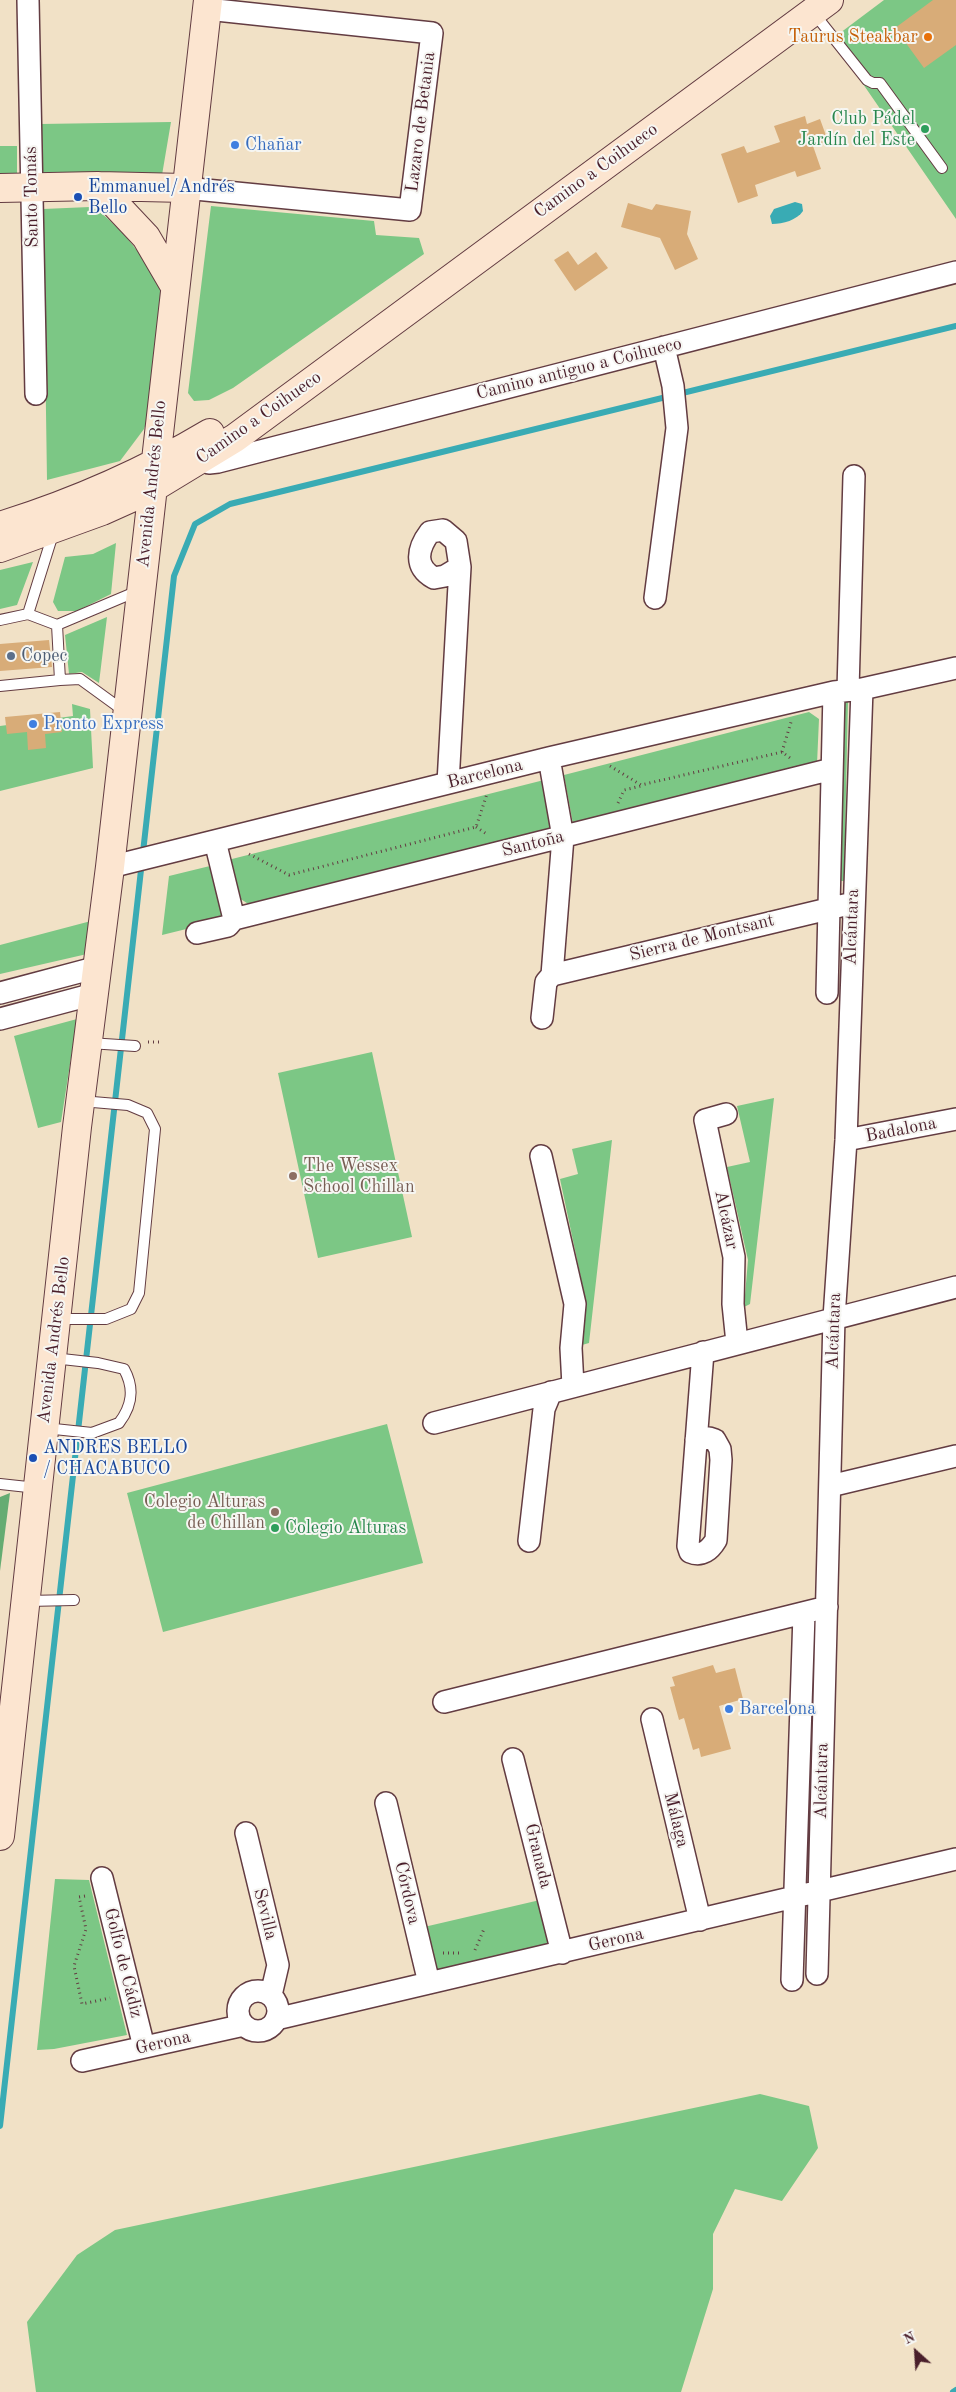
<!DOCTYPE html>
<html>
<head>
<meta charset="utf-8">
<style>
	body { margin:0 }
	#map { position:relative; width:956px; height:2392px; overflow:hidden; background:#f1e1c6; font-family:"Old Standard TT",serif }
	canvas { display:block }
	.north { position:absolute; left:891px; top:2327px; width:50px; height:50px; -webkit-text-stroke:4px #f6f6f2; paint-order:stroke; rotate:334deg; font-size:14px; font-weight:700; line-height:20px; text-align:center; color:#4a1f2b }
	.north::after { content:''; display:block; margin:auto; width:18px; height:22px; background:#4a1f2b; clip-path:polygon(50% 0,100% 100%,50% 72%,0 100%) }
</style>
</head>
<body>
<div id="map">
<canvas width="956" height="2392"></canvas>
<div class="north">N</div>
</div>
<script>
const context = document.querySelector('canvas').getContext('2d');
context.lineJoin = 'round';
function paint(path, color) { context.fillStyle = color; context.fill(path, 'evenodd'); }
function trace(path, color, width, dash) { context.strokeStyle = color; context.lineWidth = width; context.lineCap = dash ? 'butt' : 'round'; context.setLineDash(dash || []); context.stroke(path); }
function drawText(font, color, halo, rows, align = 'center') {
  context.font = font + ' "Old Standard TT",serif'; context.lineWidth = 4; context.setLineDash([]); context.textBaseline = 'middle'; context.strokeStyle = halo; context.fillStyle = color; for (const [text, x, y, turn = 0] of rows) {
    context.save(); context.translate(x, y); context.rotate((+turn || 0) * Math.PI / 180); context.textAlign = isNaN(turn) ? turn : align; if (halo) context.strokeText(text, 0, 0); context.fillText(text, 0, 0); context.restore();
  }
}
paint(new Path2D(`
	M884 0H956V219L832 39Z
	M171 122 162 175 40 173V124Z
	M0 146H17V174H0Z
	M211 206 374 221 376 235 419 238 424 254 233 388 209 400 194 401 188 393Z
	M90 207C112 215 152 265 159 287 161 292 161 298 161 303L153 404 144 429 120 461 47 480 43 209Z
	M116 543 111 594 77 611H58L53 602 65 557 93 554Z
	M33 562 17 605 0 609V570Z
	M107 617 99 683 82 672 69 674 65 635Z
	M842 701 848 702 844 881H837Z
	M72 704 90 709 93 768 0 791V726L73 716Z
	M809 712 819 719 817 764 573 824 564 775Z
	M544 780 552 831 250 905 236 896 228 860Z
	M214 865 227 919 162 935 169 876Z
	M91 921 87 954 0 974V945Z
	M77 1019 61 1122 38 1128 14 1036Z
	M372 1052 412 1237 318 1258 278 1073Z
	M774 1098 750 1304 744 1307 748 1260 727 1167 750 1162 737 1106Z
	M612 1140 589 1343 582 1345 586 1302 560 1179 578 1174 572 1149Z
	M387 1424 423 1563 163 1632 127 1493Z
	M55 1879 89 1880 127 2035 54 2049 37 2050Z
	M540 1900 550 1946 434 1972 424 1927Z
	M760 2094 809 2106 818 2148 782 2201 735 2189 713 2234V2289L681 2392H36L27 2322 77 2255 115 2230Z`), '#7cc785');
paint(new Path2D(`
	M10 1493 0 1571V1497Z`), '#65ac72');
paint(new Path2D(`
	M795 202 802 204 803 211C797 220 783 224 772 224L770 216 774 209Z`), '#39abb4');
trace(new Path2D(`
	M0 2126 174 576 195 524 230 504 956 326
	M953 2392 956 2390`), '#39abb4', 6);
paint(new Path2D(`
	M933 0H956V45L924 68 895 28Z
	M805 116 807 124 820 119 828 141 813 146 821 169 797 177 795 171 755 185 758 196 738 203 721 154 744 146 747 153 780 142 774 126Z
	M628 203 652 210 656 204 691 211 687 234 698 259 675 270 660 238 621 227Z
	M568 251 578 265 596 252 608 268 575 291 554 260Z
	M49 640 52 667 0 671V644Z
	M60 712 62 732 45 734 46 748 28 750 27 732 7 734 5 717Z
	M713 1665 716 1673 735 1668 743 1699 719 1706 731 1749 701 1757 699 1748 693 1750 684 1718 679 1720 670 1687 675 1686 672 1677Z`), '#d8ac78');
const lane = new Path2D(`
	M813 12 867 80 873 83H880L942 168
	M28 614 53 534
	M0 620 28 614 57 625 140 590
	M60 680 80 679 124 711
	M0 686 60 680 57 625
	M89 1043 135 1046
	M58 1319H106L131 1309 139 1293 155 1129 147 1113 128 1105 81 1101
	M45 1428 92 1433 119 1423C132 1406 135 1389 124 1369L98 1363 53 1358
	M0 1484 37 1488
	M27 1601 74 1600`);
const street = new Path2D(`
	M28 0 36 394
	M185 188 410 210 432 33 207 9
	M202 458 209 463 218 462 956 272
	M655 598 677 428 673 386 664 347
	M848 690 854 476
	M448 783 460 567 456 541 443 530 430 532C417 549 414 567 434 578L445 576 460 567
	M215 841 234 919 832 769
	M110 867 549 758 834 692 862 689 956 668
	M197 933 228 926 234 919
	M552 975 853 903
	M0 993 98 967
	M827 993 834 692
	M542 1018 546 982 552 975 563 837 549 758
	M0 1019 94 994
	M726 1114 705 1120 734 1257 733 1304 737 1343
	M846 1140 956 1119
	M541 1156 575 1304 571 1348 573 1386
	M434 1423 956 1287
	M696 1440 709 1438 715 1440 720 1449 721 1460 716 1540C710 1550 702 1557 690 1552L688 1546 703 1352
	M830 1486 956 1456
	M529 1541 544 1409 551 1392
	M444 1702 827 1607
	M652 1719 700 1920
	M513 1759 562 1953
	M386 1803 429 1983
	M246 1833 278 1965 271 1995
	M102 1878 144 2047
	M817 1974 834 1318 846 1140 862 689
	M792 1980 804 1614
	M238 2011a20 20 0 1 1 40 0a20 20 0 1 1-40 0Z
	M276 2019 956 1859
	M82 2061 244 2025`);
const secondary = new Path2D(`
	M98 186 146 237 174 285
	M0 188 98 186 185 188
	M0 526C74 503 143 473 210 433
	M0 548 102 511 151 489 235 438 829 0
	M0 1836 77 1127 110 867 208 0`);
trace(lane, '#633c42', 12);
trace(street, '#633c42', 24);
trace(secondary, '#633c42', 30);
trace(new Path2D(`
	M782 752 791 722
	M610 766 641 785 782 752 790 758
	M618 803 624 790 641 786
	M476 827 488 835
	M249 854 289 875 476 827 487 794
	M148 1042H159
	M85 1896 79 1897 86 1929 74 1966 82 2004 110 1998
	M475 1950 484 1929
	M443 1953H459`), '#633c42', 3, [1, 4]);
trace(lane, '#fff', 10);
trace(street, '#fff', 21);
trace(secondary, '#fce5d0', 28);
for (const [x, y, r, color] of [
	[928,37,5,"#e8710a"],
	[925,129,5,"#2e9e5b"],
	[235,145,5,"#3f7fe0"],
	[78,197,5,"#1a4fb4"],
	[11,656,5,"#5c6f8a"],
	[33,724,5,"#3f7fe0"],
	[293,1176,5,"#8d6e63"],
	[33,1458,5,"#1a4fb4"],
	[275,1512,5,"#8d6e63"],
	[275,1528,5,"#2e9e5b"],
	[729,1709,5,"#3f7fe0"]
]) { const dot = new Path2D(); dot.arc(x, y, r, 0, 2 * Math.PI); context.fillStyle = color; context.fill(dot); trace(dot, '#f6f6f2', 2); }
drawText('18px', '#c56008', '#f6f6f2', [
	["Taurus Steakbar",918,37]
], 'right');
drawText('18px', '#27864d', '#f6f6f2', [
	["Club Pádel",915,119],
	["Jardín del Este",915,140],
	["Colegio Alturas",285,1528,"left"]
], 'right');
drawText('18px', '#4a1f2b', '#f6f6f2', [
	["Lazaro de Betania",421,122,-83],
	["Camino a Coihueco",596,171,-36],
	["Santo Tomás",32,197,-91],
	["Camino antiguo a Coihueco",579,369,-14],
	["Camino a Coihueco",259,418,-35],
	["Avenida Andrés Bello",152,484,-84],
	["Barcelona",485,774,-14],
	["Santoña",533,844,-14],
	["Alcántara",852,927,-88],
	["Sierra de Montsant",702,938,-14],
	["Badalona",901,1130,-11],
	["Alcázar",726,1220,78],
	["Alcántara",834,1331,-88],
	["Avenida Andrés Bello",54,1340,-83],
	["Alcántara",822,1781,-89],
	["Málaga",676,1820,76],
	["Granada",538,1856,76],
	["Córdova",407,1893,77],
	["Sevilla",265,1914,76],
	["Gerona",616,1940,-13],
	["Golfo de Cádiz",123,1963,76],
	["Gerona",163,2043,-13]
]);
drawText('18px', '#366cbe', '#f6f6f2', [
	["Chañar",245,145],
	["Pronto Express",43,724],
	["Barcelona",739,1709]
], 'left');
drawText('18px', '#164399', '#f6f6f2', [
	["Emmanuel/Andrés",88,187],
	["Bello",88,208],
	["ANDRES BELLO",43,1448],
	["/ CHACABUCO",43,1469]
], 'left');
drawText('18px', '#4e5e75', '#f6f6f2', [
	["Copec",21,656]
], 'left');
drawText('18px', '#785e54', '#f6f6f2', [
	["The Wessex",303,1166],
	["School Chillan",303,1187],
	["Colegio Alturas",265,1502,"right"],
	["de Chillan",265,1523,"right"]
], 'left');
</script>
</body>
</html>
